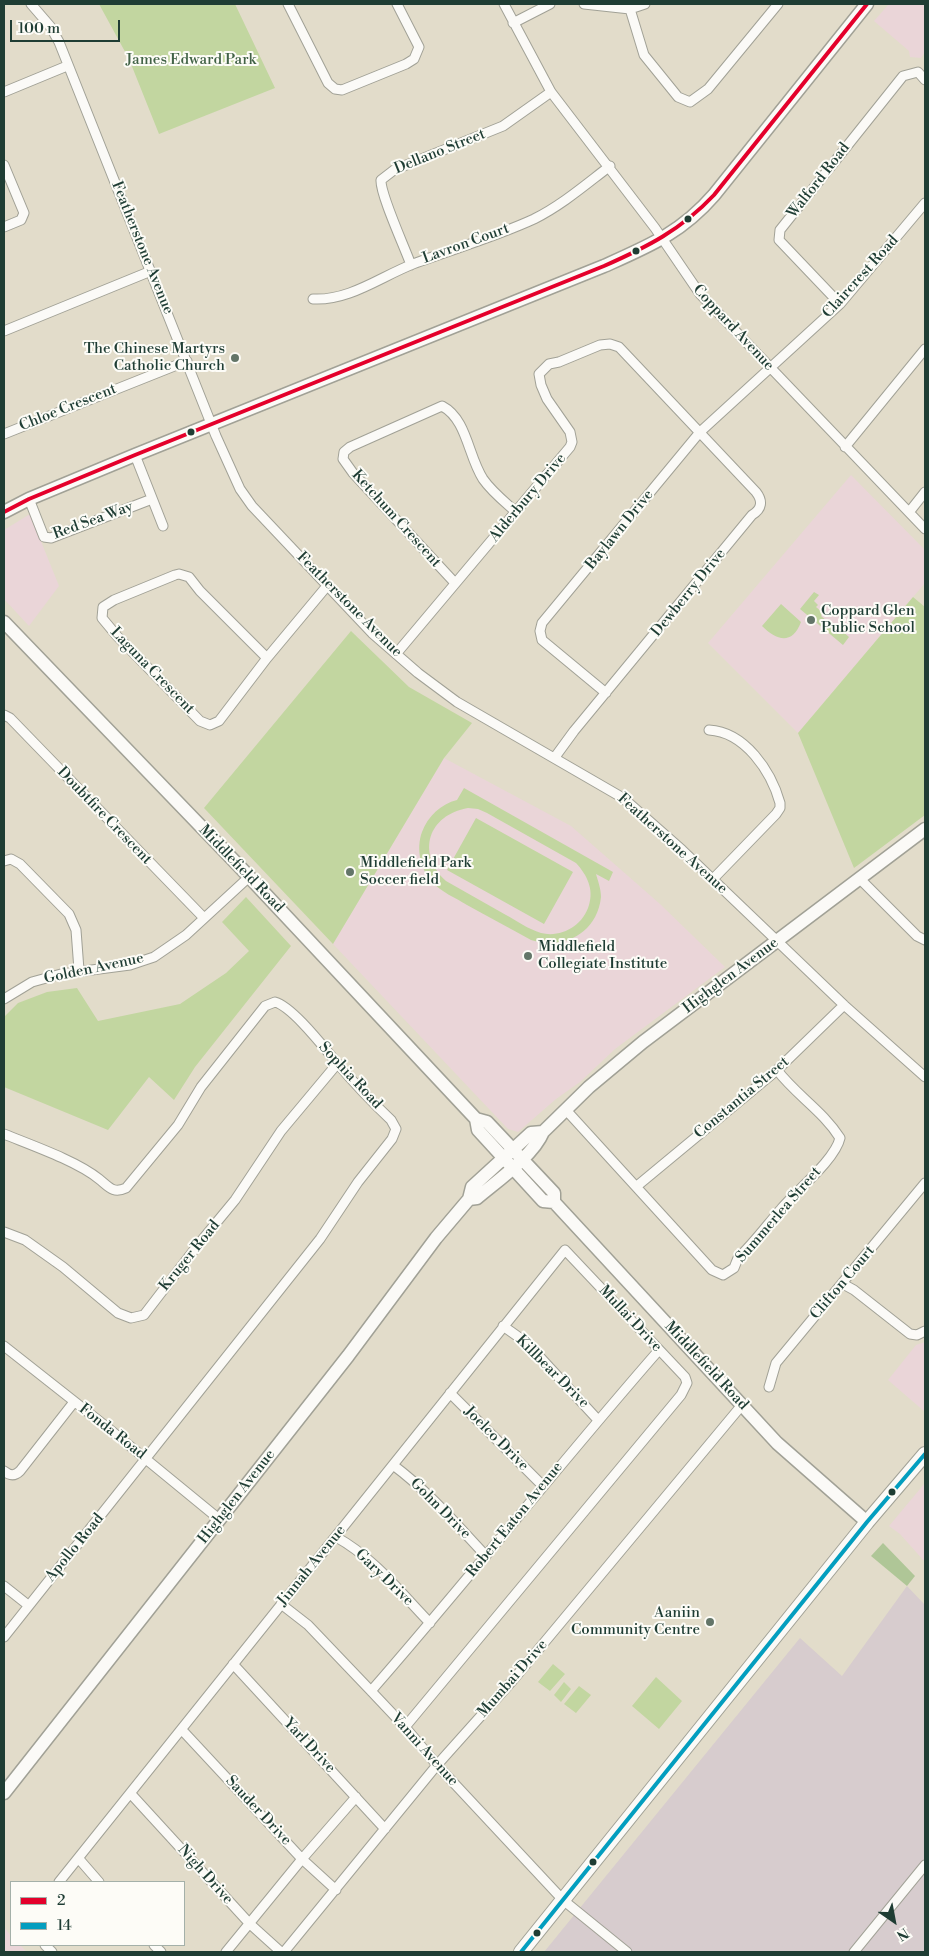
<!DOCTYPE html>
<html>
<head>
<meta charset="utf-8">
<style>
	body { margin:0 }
	#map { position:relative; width:929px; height:1956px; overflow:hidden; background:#e2dcca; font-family:"Libre Bodoni",serif }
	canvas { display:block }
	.frame { position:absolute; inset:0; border:5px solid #1f3d34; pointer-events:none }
	.legend { position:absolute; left:10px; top:1881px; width:175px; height:65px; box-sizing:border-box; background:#fdfcf7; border:1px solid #a4b0a9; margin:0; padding:6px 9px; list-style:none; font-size:15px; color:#1f3d34 }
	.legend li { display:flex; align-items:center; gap:10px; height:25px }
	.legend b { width:25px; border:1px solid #a4b0a9 }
	.north { position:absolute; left:869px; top:1896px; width:50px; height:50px; -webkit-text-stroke:4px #fdfcf7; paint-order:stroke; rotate:147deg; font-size:14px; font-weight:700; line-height:20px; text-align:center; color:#1f3d34 }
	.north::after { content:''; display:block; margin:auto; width:18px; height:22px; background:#1f3d34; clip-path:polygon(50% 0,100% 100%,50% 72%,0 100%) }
	.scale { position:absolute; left:10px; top:20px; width:110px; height:22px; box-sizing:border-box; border:2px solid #1f3d34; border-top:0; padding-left:6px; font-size:15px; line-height:18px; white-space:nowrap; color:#1f3d34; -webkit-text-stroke:4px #fdfcf7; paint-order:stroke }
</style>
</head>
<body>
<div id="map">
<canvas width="929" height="1956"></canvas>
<div class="frame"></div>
<ul class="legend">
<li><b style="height:6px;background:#e4002b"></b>2</li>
<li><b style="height:6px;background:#039ebf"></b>14</li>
</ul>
<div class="north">N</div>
<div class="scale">100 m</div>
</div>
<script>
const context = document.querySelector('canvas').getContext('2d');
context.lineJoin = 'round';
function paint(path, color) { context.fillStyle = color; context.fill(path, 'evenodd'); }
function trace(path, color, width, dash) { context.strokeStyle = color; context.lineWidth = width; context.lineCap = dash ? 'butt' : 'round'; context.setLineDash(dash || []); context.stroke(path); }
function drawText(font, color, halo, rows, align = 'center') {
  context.font = font + ' "Libre Bodoni",serif'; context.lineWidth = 4; context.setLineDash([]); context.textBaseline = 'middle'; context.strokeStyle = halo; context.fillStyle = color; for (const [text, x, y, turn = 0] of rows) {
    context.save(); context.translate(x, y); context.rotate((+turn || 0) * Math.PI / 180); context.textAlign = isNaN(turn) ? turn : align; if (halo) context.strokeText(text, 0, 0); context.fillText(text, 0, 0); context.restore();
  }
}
paint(new Path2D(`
	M889 4H925V52L921 58 910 57 909 51 874 21Z
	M851 475 925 550V583L798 733 708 643Z
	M30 514 59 586 29 626 4 599V530Z
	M444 758 571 826 660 904 725 967 615 1049 580 1082 556 1099 518 1132 508 1129 333 944Z
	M925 1342V1412L888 1380 916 1345Z
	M925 1483V1562L900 1534 889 1526Z
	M4 1927 11 1936V1945H20L27 1952H4Z`), '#ead5d8');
paint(new Path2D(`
	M907 1586 925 1605V1952H544L800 1638 842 1676Z`), '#d7ccce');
paint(new Path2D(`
	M99 4H235L275 88 159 134 129 59Z
	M814 592 819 595 814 601 818 605 816 607 823 613 821 616 837 629 841 625 842 627 841 630 849 637 843 645 800 609Z
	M913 597 925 607V815L854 868 798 733Z
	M781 604 801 622C792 646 776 640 762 626Z
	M351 631 409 687 472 723 444 758 333 944 204 808Z
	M464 788 613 872 609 881 596 874C598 881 601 889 601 897 597 934 563 950 531 940 510 928 488 917 467 905 456 898 441 892 432 882 420 869 416 848 422 832 428 816 441 804 457 800ZM468 808 478 809 487 813 576 863C587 875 594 889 589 905 583 926 561 938 541 933 528 929 517 921 506 915 486 904 466 892 446 881 416 853 428 815 468 808Z
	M476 818 573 872 544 924 447 870Z
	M246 897 291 946 195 1067 174 1100 149 1077 108 1130 4 1087V1017L18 1003 47 992 77 988 98 1021 180 1004 226 973 249 951 222 922Z
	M553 1664 565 1674 550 1691 538 1682Z
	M656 1677 682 1701 659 1729 632 1706Z
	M564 1682 571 1689 561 1702 554 1695Z
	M579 1686 591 1695 576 1713 564 1704Z`), '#c2d6a0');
paint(new Path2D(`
	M883 1543 915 1576 907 1586 871 1556Z`), '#afc697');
const street = new Path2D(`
	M31 4 50 26 59 42 216 436 240 489 252 506 372 633 418 673 457 702 623 798 682 850 844 1005 925 1077
	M288 4 328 83 335 89 342 90 406 64 414 59 419 47 397 4
	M504 4 551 92 655 228 700 294 925 529
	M584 4 630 9 645 4
	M630 9 644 55 678 97 690 102 708 89 778 4
	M513 23 550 4
	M4 92 67 66
	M4 165 24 213 21 220 4 227
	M411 265C405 248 380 194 381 180L394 170 503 126 551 92
	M313 299C349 301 380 277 413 264 453 249 495 237 534 219 562 205 585 185 610 166
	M840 304 779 240 780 230 903 76 918 72 925 80
	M4 331 151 271
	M4 434 187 361
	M845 447 925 349
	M135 455 163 526
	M29 499 44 537 51 538 152 499
	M910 511 925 492
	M455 583 353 473 343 459 344 452 350 447 442 406C467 419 468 456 483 479 492 492 505 502 516 512
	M396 654 570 447 572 442 570 432 547 399 541 385 539 374 549 364 559 362 600 345 610 344 619 347 756 492C763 501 762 509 752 515L574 731 555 757
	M267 658 200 591 189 577 179 574 175 575 114 600 103 607 102 618 117 636 200 721 210 725 219 721 267 658 327 586
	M606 693 542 640 540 631 542 623 700 432 840 304 925 203
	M4 715 10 718 204 918
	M709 730C745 732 771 771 780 803V808L776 814 713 879
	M4 861 11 859 20 864 69 914 76 930 79 970
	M860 879 917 936 925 940
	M4 999 32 982 61 974 130 965 154 957 186 935 249 877
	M566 1110 712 1270 723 1275 734 1268 738 1258C754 1243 767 1225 781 1209 796 1191 835 1160 840 1138 823 1111 796 1095 777 1070
	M4 1134C31 1145 77 1161 99 1179 109 1187 113 1194 126 1188L178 1125 201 1087 265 1006 275 1002C293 1007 325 1049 338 1064 354 1083 373 1103 391 1120L396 1129 392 1139 358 1182 320 1239 4 1637
	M637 1186 777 1070 844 1005
	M4 1232 25 1240 63 1267 118 1313 131 1318 144 1315 197 1246 235 1200 281 1131 337 1064
	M843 1284 854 1290 910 1334 917 1335 925 1331
	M503 1326 527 1343 598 1420
	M4 1346 108 1428 219 1519
	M769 1387 776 1363 925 1183
	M450 1393 543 1486
	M393 1465C428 1491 456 1524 486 1556
	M4 1471C10 1476 15 1476 20 1471L74 1402
	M336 1537C373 1557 401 1593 430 1623
	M4 1586 28 1605
	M281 1604 308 1625 371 1691 405 1727 437 1765 563 1900 627 1952
	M233 1664 385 1829
	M371 1691C469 1579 561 1462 659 1350
	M182 1730 302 1859 336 1890
	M131 1794 250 1924 281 1952
	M79 1859 99 1882
	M59 1882 565 1250 685 1377 687 1383 681 1395 405 1727
	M45 1945 52 1952
	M154 1945 161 1952
	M226 1952 302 1859 356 1797
	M284 1952 437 1765 513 1680 742 1405
	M854 1952 925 1865`);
const secondary = new Path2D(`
	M4 512 29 499 135 455 604 266C649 246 681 233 714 195L867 4
	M4 622 239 866 476 1119 478 1130 543 1201 554 1202 777 1443 867 1522
	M476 1119 487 1122 554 1193V1202
	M469 1199 477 1198C497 1181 533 1156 543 1132L589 1087 643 1042 925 829
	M4 1793 348 1356 436 1238 469 1199 472 1187 531 1133 543 1132`);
const primary = new Path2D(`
	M521 1952 867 1522 925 1454`);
trace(street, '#a1a196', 11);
trace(secondary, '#a1a196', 15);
trace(primary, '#a1a196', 16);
trace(street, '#fbfaf7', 9);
trace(secondary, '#fbfaf7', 12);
trace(primary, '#fbfaf7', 14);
trace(new Path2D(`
	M4 512 29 499 135 455 604 266C647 247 681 230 714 195L867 4`), '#e4002b', 4);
trace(new Path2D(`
	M521 1952 867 1522 925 1454`), '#039ebf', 4);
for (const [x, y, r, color] of [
	[688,219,4.5,"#1f3d34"],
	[636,251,4.5,"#1f3d34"],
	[235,358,5,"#637568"],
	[191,432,4.5,"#1f3d34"],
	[811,620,5,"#637568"],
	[350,872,5,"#637568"],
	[528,956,5,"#637568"],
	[892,1492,4.5,"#1f3d34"],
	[710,1622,5,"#637568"],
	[593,1862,4.5,"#1f3d34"],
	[537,1933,4.5,"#1f3d34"]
]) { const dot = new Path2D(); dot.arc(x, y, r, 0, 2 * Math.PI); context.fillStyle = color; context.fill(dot); trace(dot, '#fdfcf7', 2); }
drawText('15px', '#416246', '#fdfcf7', [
	["James Edward Park",191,60]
]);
drawText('15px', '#1f3d34', '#fdfcf7', [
	["Dellano Street",440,152,-22],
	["Walford Road",819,181,-52],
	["Lavron Court",466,244,-20],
	["Featherstone Avenue",142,248,68],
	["Claircrest Road",861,277,-48],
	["Coppard Avenue",733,328,47],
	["Chloe Crescent",68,408,-22],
	["Alderbury Drive",528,498,-50],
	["Ketchum Crescent",396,519,48],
	["Red Sea Way",93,521,-20],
	["Baylawn Drive",620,530,-51],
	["Dewberry Drive",689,593,-51],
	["Featherstone Avenue",349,605,45],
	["Laguna Crescent",152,671,46],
	["Doubtfire Crescent",104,816,46],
	["Featherstone Avenue",672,844,42],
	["Middlefield Road",241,869,46],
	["Golden Avenue",94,969,-12],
	["Highglen Avenue",731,976,-37],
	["Sophia Road",350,1076,47],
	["Constantia Street",742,1098,-40],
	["Summerlea Street",779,1215,-49],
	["Kruger Road",190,1256,-51],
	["Clifton Court",843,1283,-50],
	["Mullai Drive",630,1319,47],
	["Middlefield Road",706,1366,47],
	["Killbear Drive",552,1372,45],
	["Fonda Road",112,1432,38],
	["Joelco Drive",496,1439,45],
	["Highglen Avenue",237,1497,-52],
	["Gohn Drive",440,1509,45],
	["Robert Eaton Avenue",515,1520,-51],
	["Apollo Road",75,1548,-51],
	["Jinnah Avenue",312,1566,-51],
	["Gary Drive",384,1578,44],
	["Mumbai Drive",513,1679,-49],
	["Yarl Drive",309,1746,47],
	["Vanni Avenue",424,1750,48],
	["Sauder Drive",258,1811,47],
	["Nigh Drive",205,1875,48]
]);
drawText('15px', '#1f3d34', '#fdfcf7', [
	["The Chinese Martyrs",225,349,"right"],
	["Catholic Church",225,366,"right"],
	["Coppard Glen",821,611],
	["Public School",821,628],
	["Middlefield Park",360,863],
	["Soccer field",360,880],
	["Middlefield",538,947],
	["Collegiate Institute",538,964],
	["Aaniin",700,1613,"right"],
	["Community Centre",700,1630,"right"]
], 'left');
</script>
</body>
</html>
